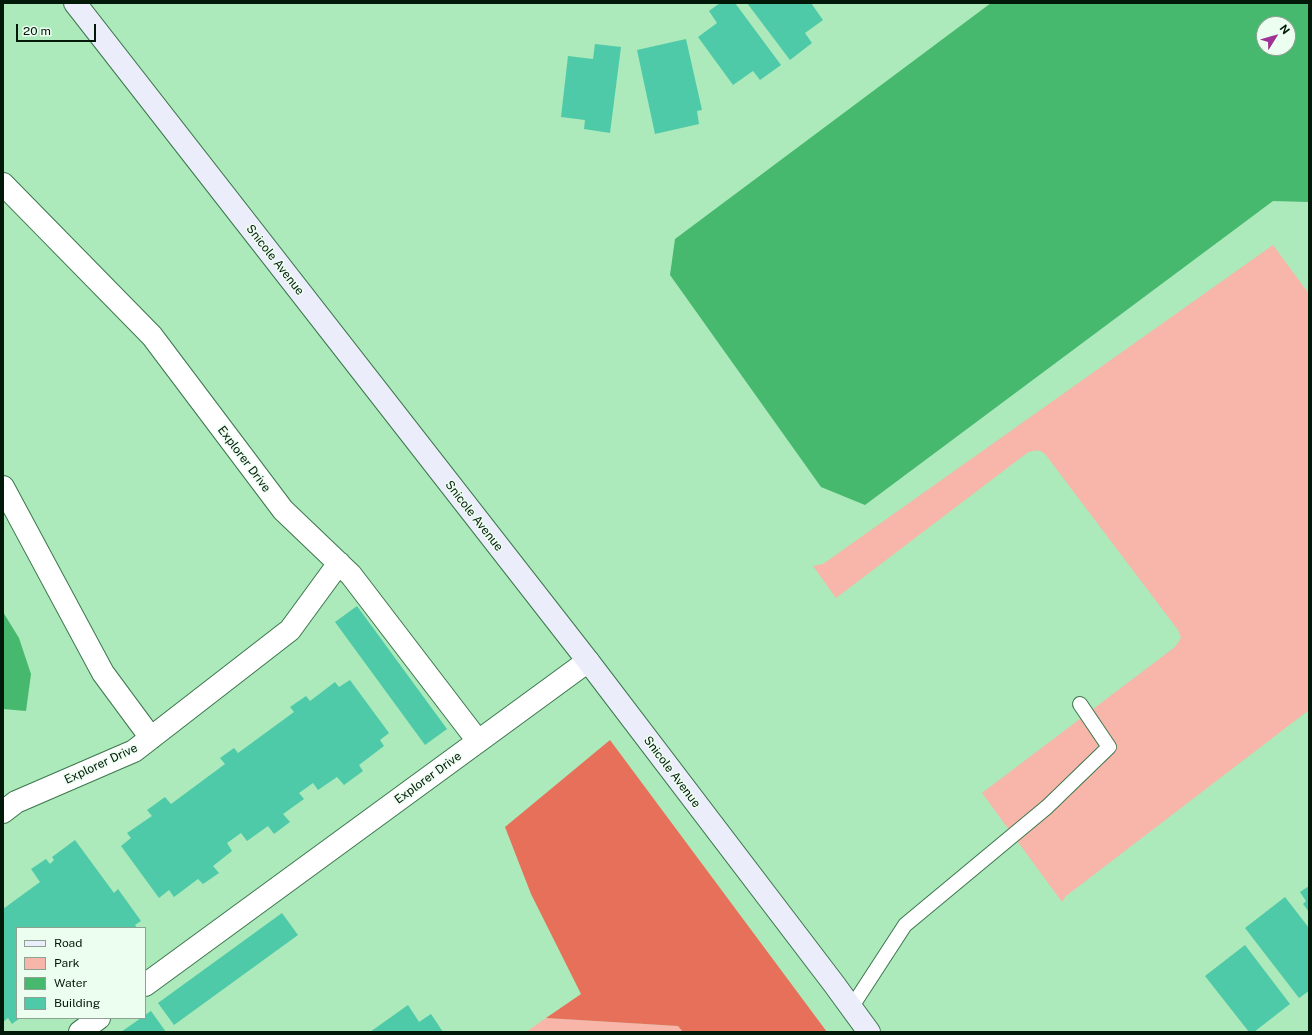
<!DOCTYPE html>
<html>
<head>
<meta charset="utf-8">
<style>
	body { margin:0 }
	#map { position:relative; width:1312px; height:1035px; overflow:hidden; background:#ace9bb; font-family:"Public Sans",sans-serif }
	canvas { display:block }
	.frame { position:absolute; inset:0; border:4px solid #021808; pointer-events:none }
	.legend { position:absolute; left:16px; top:927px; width:130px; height:92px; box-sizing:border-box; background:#ecfef0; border:1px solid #8ea293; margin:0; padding:5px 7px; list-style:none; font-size:12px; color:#021808 }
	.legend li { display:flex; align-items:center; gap:8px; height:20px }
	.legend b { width:20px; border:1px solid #8ea293 }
	.north { position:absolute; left:1256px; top:16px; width:40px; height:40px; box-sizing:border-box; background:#ecfef0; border:1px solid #8ea293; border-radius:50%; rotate:53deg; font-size:11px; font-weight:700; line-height:16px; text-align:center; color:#021808 }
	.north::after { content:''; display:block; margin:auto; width:14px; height:18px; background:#9e3394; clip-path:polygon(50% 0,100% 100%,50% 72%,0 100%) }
	.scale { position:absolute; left:16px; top:24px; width:80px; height:18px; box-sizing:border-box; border:2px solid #021808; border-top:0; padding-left:5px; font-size:12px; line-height:14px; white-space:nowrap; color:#021808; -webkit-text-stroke:3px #ecfef0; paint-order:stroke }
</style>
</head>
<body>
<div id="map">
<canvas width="1312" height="1035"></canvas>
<div class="frame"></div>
<ul class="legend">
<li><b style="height:5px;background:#ebeefa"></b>Road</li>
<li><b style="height:11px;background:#f7b6a9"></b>Park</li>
<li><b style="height:11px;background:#46b96e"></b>Water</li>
<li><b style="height:11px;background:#4ecaa8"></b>Building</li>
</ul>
<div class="north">N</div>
<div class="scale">20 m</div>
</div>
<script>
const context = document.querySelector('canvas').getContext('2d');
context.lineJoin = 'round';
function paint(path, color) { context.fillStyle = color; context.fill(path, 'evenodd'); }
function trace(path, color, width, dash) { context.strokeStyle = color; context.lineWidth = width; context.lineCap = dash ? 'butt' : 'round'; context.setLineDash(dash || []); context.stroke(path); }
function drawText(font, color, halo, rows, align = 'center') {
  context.font = font + ' "Public Sans",sans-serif'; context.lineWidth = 3; context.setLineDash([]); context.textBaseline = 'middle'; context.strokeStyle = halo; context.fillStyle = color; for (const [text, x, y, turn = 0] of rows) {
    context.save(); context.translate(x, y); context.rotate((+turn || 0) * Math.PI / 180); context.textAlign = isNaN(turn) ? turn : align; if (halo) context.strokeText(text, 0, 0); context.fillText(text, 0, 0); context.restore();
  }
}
paint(new Path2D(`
	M1273 245 1309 294V710L1066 896 1062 902 982 793 1175 647 1181 638 1178 630 1045 454C1039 449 1034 450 1027 453L836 598 813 566 823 564Z
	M546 1018 678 1026 683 1032H526Z`), '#f7b6a9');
paint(new Path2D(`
	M610 740 827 1032H683L678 1026 546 1018 581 994 531 894 505 827Z`), '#e7705b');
paint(new Path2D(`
	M991 3H1309V202L1273 201 865 505 821 487 670 275 675 239ZM1264 24H1288V48H1264Z
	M3 612 19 638 31 674 26 711 3 709Z`), '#46b96e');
paint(new Path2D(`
	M720 3H735L781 65 760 80 753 71 733 85 698 37 717 23 709 11Z
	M747 3H811L823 20 805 33 812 43 790 60Z
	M686 39 702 110 697 111 699 124 655 134 637 50Z
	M595 44 621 47 610 133 584 129 585 120 561 117 568 56 593 59Z
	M357 606 447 729 425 745 335 622Z
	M350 680 389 733 380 740 384 746 359 765 363 771 344 785 337 777 318 790 313 783 299 793 304 799 283 814 290 822 274 834 268 826 247 841 241 833 227 843 232 851 213 866 219 873 203 884 198 879 174 897 169 890 159 898 121 846 131 838 127 833 152 816 147 810 165 797 171 804 225 764 220 758 234 748 238 753 294 712 290 707 306 696 310 701 335 682 339 687Z
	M75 840 114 893 118 889 141 921 135 925 137 928H17V1018H20L12 1024 8 1018 3 1022V909L40 882 31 869 46 859 50 864 54 860 52 857Z
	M1309 886V912L1303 904 1306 901 1300 892Z
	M1285 897 1309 928V991L1299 998 1245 928Z
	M282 913 298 935 174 1025 158 1003Z
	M1245 945 1290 1004 1254 1032H1249L1205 976Z
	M408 1005 419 1022 431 1014 443 1032H370Z
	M151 1011 166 1032H121L141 1018H145V1015Z`), '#4ecaa8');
const lane = new Path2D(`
	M851 1008 905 925 1047 807 1109 747 1080 704`);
const street = new Path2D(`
	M3 184 152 336 283 510 351 575 478 741
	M3 487 103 673 151 738
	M3 812 16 802 134 751 290 630 339 563
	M145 985 588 661
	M80 1032 99 1018`);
const secondary = new Path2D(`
	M75 3 588 661 834 984 869 1032`);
trace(lane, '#3c764d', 16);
trace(street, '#3c764d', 24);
trace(secondary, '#3c764d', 24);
trace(lane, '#fff', 14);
trace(street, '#fff', 22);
trace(secondary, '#ebeefa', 22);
drawText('12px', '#021808', '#ecfef0', [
	["Snicole Avenue",275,260,52],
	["Explorer Drive",244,459,53],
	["Snicole Avenue",474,516,52],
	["Explorer Drive",101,764,-25],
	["Snicole Avenue",672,772,53],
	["Explorer Drive",428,778,-36]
]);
</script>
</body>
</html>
